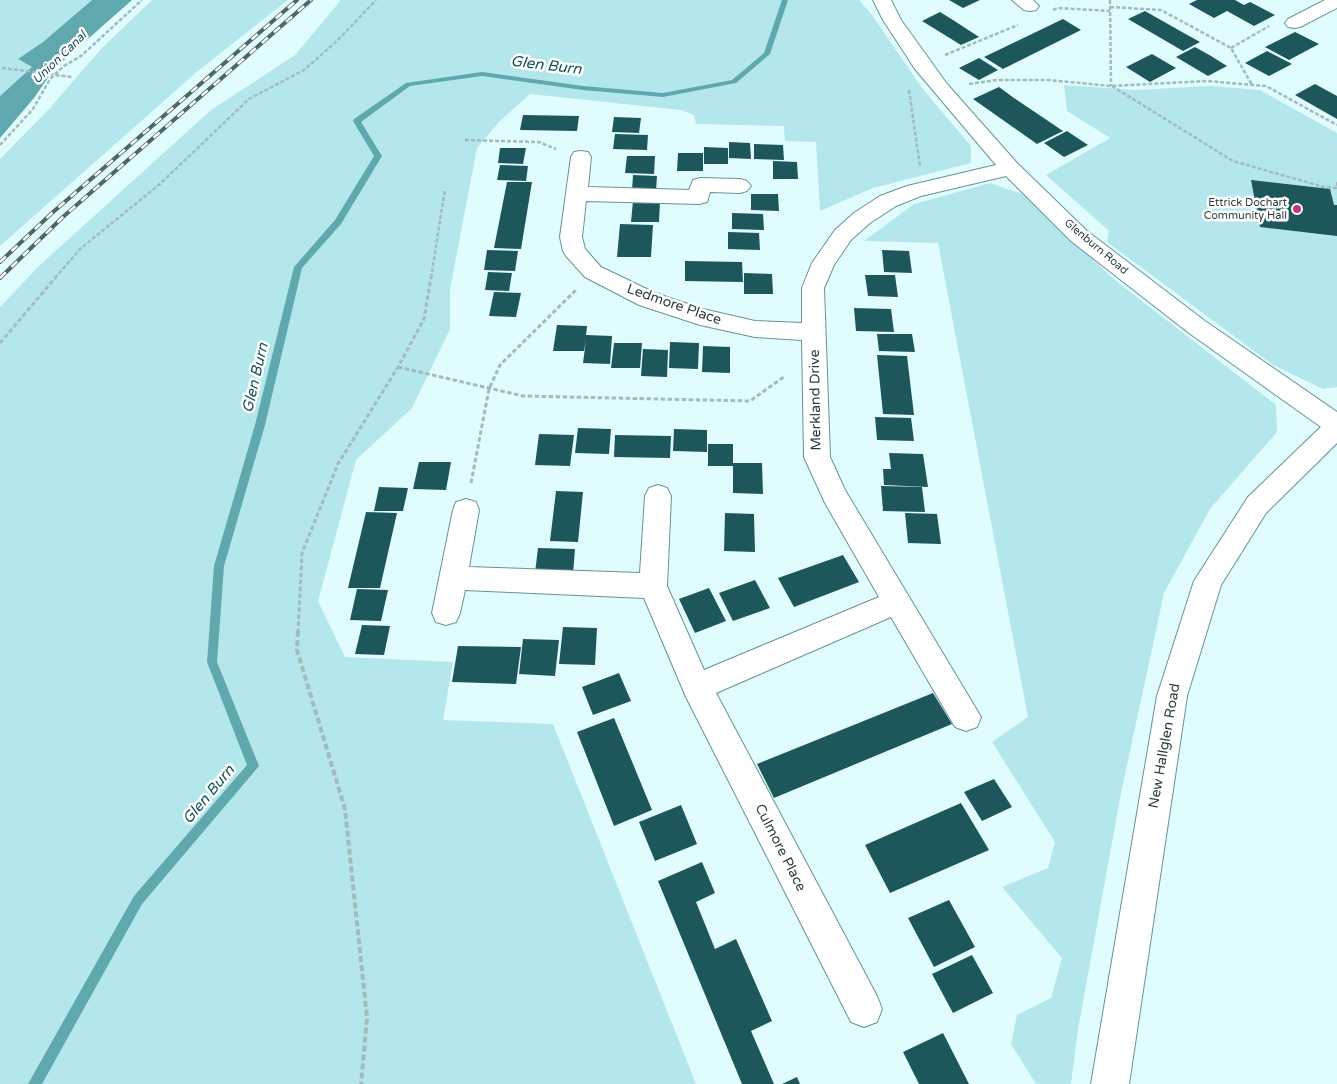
<!DOCTYPE html>
<style>
body{margin:0}
canvas{display:block;background:#e1fcfe}
</style>
<canvas width="1337" height="1084"></canvas>
<script>
const ctx = document.querySelector('canvas').getContext('2d');
ctx.lineJoin = 'round';
function fill(path, color) {
  ctx.fillStyle = color;
  ctx.fill(path, 'evenodd');
}
function shape(rows) {
  const path = new Path2D();
  for (const r of rows) {
    path.moveTo(r[0], r[1]);
    for (let i = 2; i < r.length; i += 2) path.lineTo(r[i], r[i + 1]);
  }
  return path;
}
function strokePath(path, color, width, dash) {
  ctx.strokeStyle = color;
  ctx.lineWidth = width;
  ctx.lineCap = dash ? 'butt' : 'round';
  ctx.setLineDash(dash || []);
  ctx.stroke(path);
}
function drawText(font, color, halo, rows, align = 'center') {
  ctx.font = font + ' "Varela Round",sans-serif';
  ctx.lineWidth = 5;
  ctx.setLineDash([]);
  ctx.textBaseline = 'middle';
  ctx.strokeStyle = halo;
  ctx.fillStyle = color;
  for (const [text, x, y, turn = 0] of rows) {
    ctx.save();
    ctx.translate(x, y);
    ctx.rotate((+turn || 0) * Math.PI / 180);
    ctx.textAlign = isNaN(turn) ? turn : align;
    if (halo) ctx.strokeText(text, 0, 0);
    ctx.fillText(text, 0, 0);
    ctx.restore();
  }
}
fill(shape([
 [0,0,92,0,43,42,18,59,32,67,0,96],
 [152,0,288,0,199,70,0,246,0,159,49,109,102,48],
 [341,0,859,0,872,15,922,88,971,146,971,163,873,188,820,211,816,142,785,141,784,126,696,124,694,115,681,110,530,94,500,121,477,148,450,289,450,329,412,408,356,460,318,601,345,657,453,662,443,720,553,724,696,1084,0,1084,0,307,40,265,211,110,295,55],
 [1064,85,1134,90,1211,86,1260,90,1337,133,1337,387,1323,389,1273,365,1107,242,1109,231,1046,175,1110,138,1067,111],
 [990,183,1022,194,1116,281,1276,405,1277,432,1210,509,1164,593,1121,793,1078,1029,1071,1084,1036,1084,1011,1044,1017,1015,1051,998,1062,958,1002,887,1048,868,1055,842,992,742,1028,717,938,243,864,241,914,204]
]), '#b4e7eb');
fill(shape([
 [92,0,132,0,54,69,34,98,0,138,0,96,32,67,18,59,43,42]
]), '#5fa8ae');
fill(shape([
 [782,0,788,0,770,54,736,83,663,97,583,90,482,76,410,86,361,122,382,156,341,224,302,268,265,425,224,566,217,662,259,766,142,904,42,1084,28,1084,134,896,247,765,207,662,214,566,255,425,294,267,335,220,374,156,353,121,354,119,406,83,482,72,583,86,663,93,732,80,764,53,782,0]
]), '#5fa8ae');
fill(shape([
 [949,0,980,0,963,8],
 [1197,0,1235,0,1244,5,1250,2,1275,15,1254,26,1227,11,1214,18,1189,4],
 [1145,11,1182,32,1200,42,1183,51,1128,19],
 [940,12,953,20,979,37,961,45,922,21],
 [1063,19,1081,30,1003,69,984,57],
 [1295,32,1319,44,1289,60,1265,47],
 [1195,47,1211,56,1227,66,1208,76,1176,57],
 [1267,51,1292,64,1269,76,1245,63],
 [1152,54,1176,68,1150,82,1126,67],
 [979,58,998,70,979,80,959,68],
 [1315,84,1337,96,1337,119,1295,95],
 [999,87,1014,98,1063,131,1037,144,973,99],
 [523,115,579,116,577,131,520,130],
 [614,117,641,118,639,133,612,132],
 [1067,131,1088,145,1064,157,1044,143],
 [615,134,648,135,647,150,613,149],
 [729,142,750,143,751,159,729,158],
 [754,144,783,145,784,160,754,159],
 [704,147,728,148,728,164,704,164],
 [500,148,526,148,523,164,498,163],
 [678,153,703,153,703,171,677,171],
 [627,156,655,156,654,174,625,173],
 [773,161,797,162,798,179,773,179],
 [500,165,528,166,526,181,497,180],
 [633,175,657,176,656,191,632,191],
 [1251,180,1330,189,1334,205,1337,205,1337,236,1260,227],
 [507,182,532,182,521,249,494,248],
 [751,194,778,194,779,211,751,210],
 [633,201,660,201,659,222,631,222],
 [732,213,763,214,764,230,732,229],
 [620,224,653,225,651,257,617,257],
 [728,232,759,233,760,250,728,249],
 [487,250,518,251,515,271,484,270],
 [882,250,909,251,912,273,884,272],
 [685,261,742,262,743,282,685,281],
 [488,272,512,273,509,291,485,290],
 [744,273,772,274,773,294,744,294],
 [865,275,895,275,898,297,868,296],
 [494,292,521,293,516,317,489,316],
 [854,308,891,309,894,332,856,331],
 [557,325,587,326,586,335,612,336,610,364,583,363,586,340,584,351,553,351],
 [877,334,912,334,915,352,879,351],
 [670,342,699,343,698,369,669,368],
 [614,343,642,343,640,368,611,368],
 [703,346,730,347,730,373,702,372],
 [643,349,668,350,667,377,641,376],
 [877,355,907,356,914,415,883,414],
 [875,417,911,418,914,441,877,440],
 [578,428,611,429,609,454,575,453],
 [674,429,707,430,707,452,673,451],
 [539,434,574,435,570,466,535,465],
 [615,435,671,436,670,458,614,457],
 [708,444,733,444,733,463,762,463,763,494,733,493,733,466,708,466],
 [889,453,923,454,928,487,884,485,883,469,891,469],
 [419,462,451,462,446,490,413,489],
 [881,486,922,487,925,512,883,511],
 [379,487,408,488,403,511,374,511],
 [556,491,583,492,578,542,550,541],
 [366,512,397,513,380,588,348,588],
 [725,513,754,514,755,552,724,551],
 [905,513,937,514,941,544,908,543],
 [538,548,575,549,573,574,535,573],
 [843,555,859,582,794,607,778,578],
 [755,580,770,608,733,621,719,593],
 [709,588,726,621,695,633,679,599],
 [357,589,388,590,381,621,350,620],
 [362,625,390,626,384,655,355,654],
 [563,627,597,628,595,665,559,664],
 [523,639,559,640,555,676,519,674],
 [458,646,521,647,516,684,452,682],
 [619,673,631,701,593,715,582,687],
 [933,693,952,724,774,798,757,764],
 [614,718,652,810,614,826,577,732],
 [994,779,1012,807,982,821,964,792],
 [961,803,989,850,890,893,865,845],
 [681,805,697,844,655,861,639,822],
 [702,862,715,893,696,902,715,949,736,939,772,1021,751,1031,774,1084,742,1084,658,881],
 [949,900,975,947,934,967,908,918],
 [972,955,993,993,953,1013,932,974],
 [943,1033,969,1084,919,1084,903,1052],
 [797,1077,800,1084,782,1084]
]), '#1d575b');
const minor = shape([
 [873,0,891,0,901,20,947,84,1017,163,1087,231,1205,321,1337,412,1337,435,1328,432,1189,333,1071,241,1006,176,921,196,896,206,870,223,851,240,834,265,824,288,830,457,845,490,981,717,977,727,966,731,955,727,891,617,716,693,877,996,882,1009,877,1022,864,1027,851,1022,686,697,644,598,465,590,460,613,456,622,446,625,436,622,432,613,453,510,456,502,466,499,476,502,479,510,469,567,640,573,645,496,649,488,658,485,667,488,671,496,667,586,704,670,879,597,825,503,804,457,802,340,755,337,700,325,639,305,585,277,566,256,563,251,560,237,571,157,574,152,581,151,588,152,591,157,588,187,689,190,693,180,700,178,740,179,747,181,751,186,747,191,740,193,710,192,707,202,699,204,586,201,582,237,585,249,601,267,655,293,703,309,755,321,802,323,802,288,812,263,835,230,854,213,880,196,907,186,996,165,915,69,883,20,873,0],
 [1012,0,1033,0,1039,6,1036,10,1030,11,1024,10,1012,0],
 [1325,0,1337,0,1337,8,1300,27,1294,28,1288,27,1285,23,1288,19,1325,0]
]);
const tertiary = shape([
 [1337,417,1337,443,1266,513,1221,585,1187,696,1129,1084,1091,1084,1157,696,1194,581,1248,497,1328,420,1337,417]
]);
strokePath(minor, '#679396', 2);
strokePath(tertiary, '#679396', 2);
strokePath(shape([
 [1110,0,1111,86],
 [1110,7,1161,10,1231,48,1252,85],
 [1053,10,1058,8,1110,11],
 [1231,48,1269,26],
 [945,55,1018,25],
 [969,84,997,80,1048,80,1111,86,1207,81,1266,86,1337,125],
 [1112,86,1233,161,1324,187,1337,188,1337,180],
 [909,90,920,166],
 [465,140,539,142,556,149],
 [0,145,33,109,50,79,64,66,81,56,142,0],
 [55,278,80,249,160,184,249,99,304,70,337,41,376,0],
 [431,278,445,189]
]), '#a3bbbd', 2.5, [4, 2]);
strokePath(shape([
 [0,343,56,277],
 [398,367,523,396,750,401,785,376],
 [471,483,489,389,500,365,576,290],
 [298,633,302,553,338,464,398,367,424,319,431,277]
]), '#a3bbbd', 3, [4.5, 2.5]);
strokePath(shape([
 [298,631,297,650,345,809,367,1018,361,1084]
]), '#a3bbbd', 4, [6, 3]);
fill(minor, '#fff');
fill(tertiary, '#fff');
const rail = shape([
 [0,262,52,213,297,0],
 [0,278,64,216,311,0]
]);
strokePath(rail, '#506566', 4);
strokePath(rail, '#fff', 2.5, [8]);
strokePath(shape([
 [2,68,72,77]
]), '#a3bbbd', 2.5, [4, 2]);
for (const [x, y, r, color] of [
 [1297,209,5,"#bd397e"]
]) {
  const dot = new Path2D();
  dot.arc(x, y, r, 0, 2 * Math.PI);
  ctx.fillStyle = color;
  ctx.fill(dot);
  strokePath(dot, '#fff', 2);
}
drawText('11px', '#2c3f40', '#fff', [
 ["Ettrick Dochart",1287,203],
 ["Community Hall",1287,216]
], 'right');
drawText('11px', '#2c3f40', '#fff', [
 ["Glenburn Road",1096,247,40]
]);
drawText('italic 12px', '#105156', '#fff', [
 ["Union Canal",60,58,-44]
]);
drawText('14px', '#2c3f40', '#fff', [
 ["Ledmore Place",674,305,19],
 ["Merkland Drive",816,400,-91],
 ["New Hallglen Road",1165,746,-80],
 ["Culmore Place",780,848,63]
]);
drawText('italic 15px', '#105156', '#fff', [
 ["Glen Burn",546,66,7],
 ["Glen Burn",256,378,-77],
 ["Glen Burn",209,795,-50]
]);
</script>
